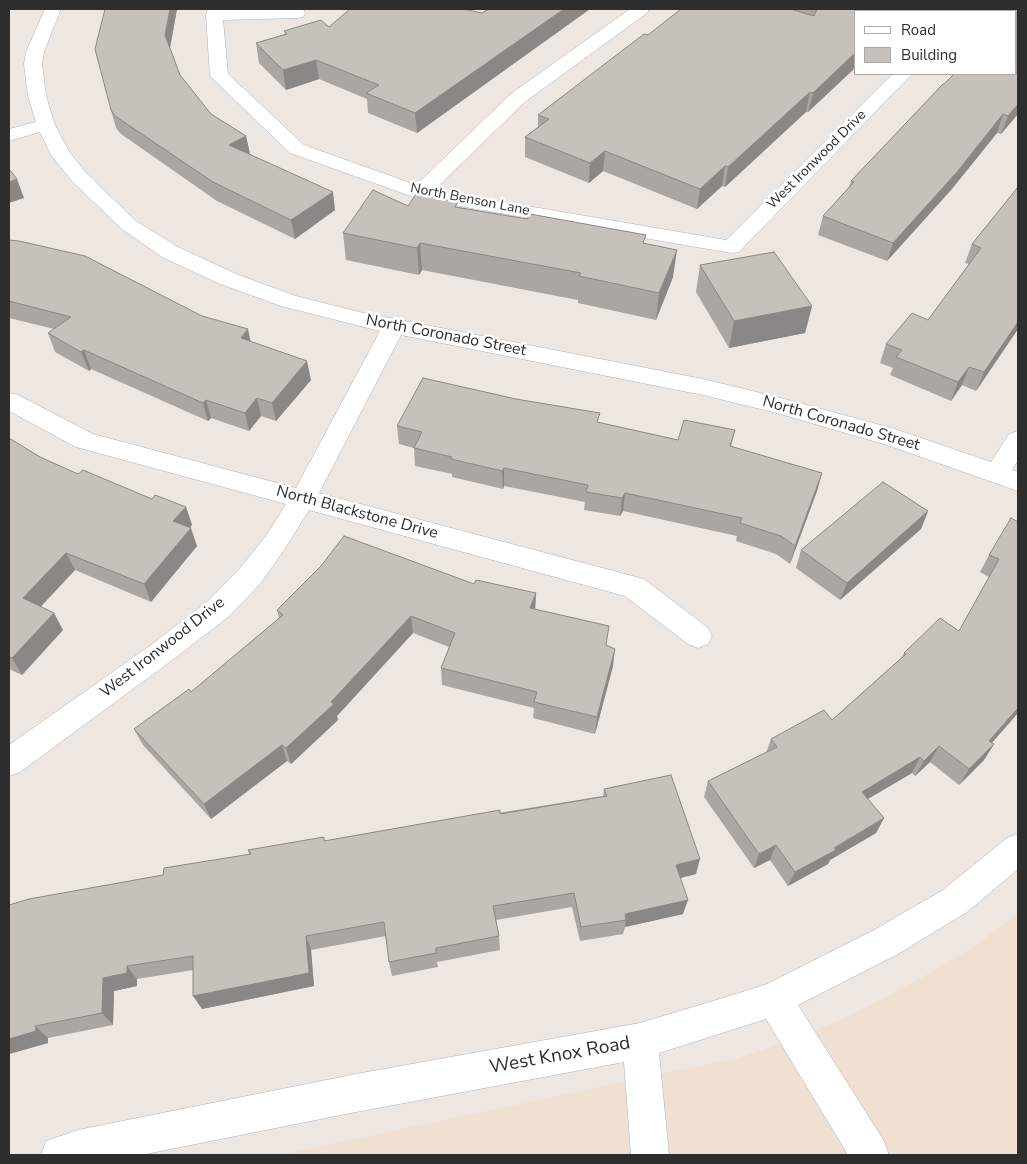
<!DOCTYPE html>
<style>
body{margin:0}
#map{position:relative;width:1027px;height:1164px;overflow:hidden;background:#eee6e1;font-family:"Nunito Sans",sans-serif}
canvas{display:block}
.frame{position:absolute;inset:0;border:10px solid #2e2e2e;pointer-events:none}
.legend{position:absolute;left:854px;top:10px;width:162px;height:65px;box-sizing:border-box;background:#fff;border:1px solid #ababab;margin:0;padding:6px 9px;list-style:none;font-size:15px;color:#2e2e2e}
.legend li{display:flex;align-items:center;gap:10px;height:25px}
.legend b{width:25px;border:1px solid #ababab}
</style>
<div id="map">
<canvas width="1027" height="1164"></canvas>
<div class="frame"></div>
<ul class="legend">
<li><b style="height:6px;background:#fff"></b>Road</li>
<li><b style="height:14px;background:#c7c1bc"></b>Building</li>
</ul>
</div>
<script>
const ctx = document.querySelector('canvas').getContext('2d');
ctx.lineJoin = 'round';
function fill(path, color) {
  ctx.fillStyle = color;
  ctx.fill(path, 'evenodd');
}
function shape(rows) {
  const path = new Path2D();
  for (const r of rows) {
    path.moveTo(r[0], r[1]);
    for (let i = 2; i < r.length; i += 2) path.lineTo(r[i], r[i + 1]);
  }
  return path;
}
function strokePath(path, color, width, dash) {
  ctx.strokeStyle = color;
  ctx.lineWidth = width;
  ctx.lineCap = dash ? 'butt' : 'round';
  ctx.setLineDash(dash || []);
  ctx.stroke(path);
}
function drawText(font, color, halo, rows, align = 'center') {
  ctx.font = font + ' "Nunito Sans",sans-serif';
  ctx.lineWidth = 5;
  ctx.setLineDash([]);
  ctx.textBaseline = 'middle';
  ctx.strokeStyle = halo;
  ctx.fillStyle = color;
  for (const [text, x, y, turn = 0] of rows) {
    ctx.save();
    ctx.translate(x, y);
    ctx.rotate((+turn || 0) * Math.PI / 180);
    ctx.textAlign = isNaN(turn) ? turn : align;
    if (halo) ctx.strokeText(text, 0, 0);
    ctx.fillText(text, 0, 0);
    ctx.restore();
  }
}
fill(shape([
 [1018,913,1018,1155,280,1155,738,1058,775,1046,843,1019,914,982,974,947]
]), '#efe0d2');
const minor = shape([
 [45,9,61,9,44,52,42,64,46,96,55,125,70,153,86,173,136,221,178,247,236,274,296,296,359,312,703,379,777,397,895,429,991,462,1009,434,1018,431,1018,460,1012,470,1018,472,1018,491,887,445,777,413,703,395,401,335,319,493,644,579,708,628,712,636,708,644,698,648,688,644,625,596,309,510,284,550,260,584,228,617,171,661,20,772,9,776,9,745,151,645,208,601,240,568,266,536,286,504,76,447,9,411,9,393,18,395,93,434,296,488,380,331,281,306,220,284,162,257,122,229,72,181,51,155,40,132,9,141,9,129,36,122,28,96,24,64,26,52,45,9],
 [208,9,303,9,305,13,303,17,297,18,223,20,228,74,304,145,416,185,512,93,630,9,649,9,647,13,526,101,434,190,726,240,893,74,912,74,739,252,731,253,419,199,290,153,210,76,206,15,208,9],
 [959,9,976,9,975,11,958,11,959,9],
 [1018,834,1018,869,967,912,898,954,798,1005,884,1141,889,1155,848,1155,766,1019,659,1053,669,1155,631,1155,624,1062,356,1112,141,1155,41,1155,46,1141,78,1130,356,1074,640,1023,736,994,767,984,874,930,943,890,1007,838,1018,834]
]);
strokePath(minor, '#aeb2b9', 1);
fill(minor, '#fff');
fill(shape([
 [177,9,170,48,180,75,211,114,246,136,250,154,335,210,295,239,217,201,121,134,116,128,111,110],
 [489,9,590,9,417,133,368,113,367,99,319,79,286,90,259,63,256,43,285,34,284,31,482,13],
 [794,9,915,9,912,11,856,11,856,67,808,112,806,112,725,187,722,186,697,209,603,171,589,183,525,157,525,137,538,127,538,115,648,35,798,11],
 [943,84,1018,114,1001,134,997,133,951,190,887,261,818,235,823,216,849,187,851,181],
 [1018,187,1018,329,976,391,962,385,951,401,890,375,893,368,880,363,886,344,928,320,969,264,965,263,972,244],
 [408,206,458,207,645,243,673,277,656,320,578,303,578,300,422,270,419,275,346,260,343,233],
 [9,240,251,342,311,380,276,421,261,416,249,431,211,418,208,421,91,369,89,371,55,352,48,333,54,329,9,318],
 [700,265,812,306,805,333,729,348,696,292],
 [516,399,599,423,678,440,735,430,731,447,822,473,817,491,790,564,776,554,736,541,737,536,623,511,620,516,584,510,585,502,504,486,503,489,452,477,452,474,415,466,414,448,399,444,397,426],
 [9,438,40,457,78,474,152,499,186,507,192,525,189,528,197,546,151,602,75,570,41,606,63,630,22,675,9,669],
 [928,511,921,529,840,600,796,568,801,550],
 [1018,522,1018,713,992,743,994,744,984,760,959,785,930,762,915,776,912,773,868,799,884,818,876,833,830,860,828,864,788,886,770,860,754,868,704,797,708,781,766,753,771,739,832,720,902,657,904,653,959,631,989,577,980,572,989,555],
 [474,584,536,593,535,609,607,646,613,666,595,734,533,718,534,708,442,685,441,668,449,647,413,633,337,716,338,720,291,764,287,761,211,819,143,745,134,729,191,692,279,618,277,610],
 [604,789,696,874,680,878,683,914,625,927,623,934,580,941,572,907,496,920,499,936,500,950,437,962,438,967,392,976,389,962,386,936,311,950,314,986,202,1009,193,970,137,979,137,986,114,991,113,1025,48,1038,48,1043,9,1054,163,875,249,854,248,850,325,841,603,796]
]), '#aba6a2');
fill(shape([
 [170,9,177,9,169,53,165,35],
 [564,9,590,9,417,133,415,113],
 [902,9,915,9,912,11,899,11],
 [856,52,856,67,808,112,813,93],
 [316,60,319,79,286,90,283,70],
 [810,92,806,112,725,187,728,167],
 [1018,104,1018,114,1001,134,1008,116],
 [1003,114,997,133,951,190,887,261,893,243],
 [246,136,250,155,229,145],
 [605,151,603,171,589,183,590,163],
 [725,166,722,186,697,209,700,189],
 [17,179,24,198,9,203,9,182],
 [333,192,335,210,295,239,291,220],
 [420,243,422,270,419,275,417,248],
 [677,250,673,277,656,320,659,293],
 [812,306,805,333,729,348,734,321],
 [1018,322,1018,329,976,391,984,372],
 [248,329,252,348,241,338],
 [84,350,91,369,89,371,81,352],
 [307,361,311,380,276,421,272,403],
 [969,367,962,385,951,401,958,382],
 [257,398,261,416,249,431,245,413],
 [206,400,211,418,208,421,203,403],
 [504,468,504,486,503,489,502,471],
 [822,473,817,491,790,564,795,546],
 [625,493,623,511,620,516,622,498],
 [186,507,192,525,180,539,173,521],
 [928,511,921,529,840,600,847,583],
 [191,528,197,546,151,602,144,584],
 [66,553,75,570,33,615,23,598],
 [536,593,535,611,530,608],
 [54,613,63,630,22,675,12,658],
 [411,616,413,633,337,716,338,720,291,764,286,748,331,702],
 [615,649,613,666,595,734,597,717],
 [1018,708,1018,713,979,757,989,741],
 [994,744,984,760,959,785,969,769],
 [282,745,287,761,211,819,204,804],
 [939,746,930,762,915,776,924,761],
 [920,757,912,773,854,807,862,792],
 [884,818,876,833,830,860,828,864,788,886,795,872],
 [776,845,770,860,754,868,759,854],
 [700,859,696,874,672,880,676,865],
 [688,900,683,914,625,927,626,920,625,914],
 [306,936,311,950,314,986,202,1009,193,996],
 [127,966,137,979,137,986,114,991,113,1025,102,1013,103,978],
 [35,1026,48,1038,48,1043,9,1054,9,1039]
]), '#8b8784');
const building = shape([
 [105,9,170,9,165,35,180,75,211,114,246,136,229,145,333,192,291,220,213,182,115,116,111,110,95,49,105,9],
 [350,9,463,9,482,13,489,9,564,9,415,113,366,93,379,85,316,60,283,70,256,43,287,34,284,31,321,20,329,27,350,9],
 [681,9,790,9,814,16,817,9,902,9,899,11,856,11,856,52,813,93,810,92,728,167,725,166,700,189,605,151,590,163,525,137,549,119,538,115,644,34,648,35,681,9],
 [1014,9,1018,9,1018,104,1008,116,1003,114,957,172,893,243,823,216,854,182,851,181,943,84,944,84,954,74,1016,74,1016,11,1011,11,1014,9],
 [9,169,17,179,9,182,9,169],
 [1018,187,1018,322,984,372,969,367,958,382,896,357,902,350,886,344,912,313,928,320,981,248,972,244,1018,187],
 [373,190,408,206,416,194,458,202,455,207,527,219,530,214,646,235,643,243,677,250,659,293,579,276,581,273,420,243,417,248,343,233,373,190],
 [9,240,19,241,85,256,202,316,248,329,241,338,307,361,272,403,257,398,245,413,206,400,203,403,84,350,81,352,48,333,71,317,9,301,9,240],
 [774,252,812,306,734,321,700,265,774,252],
 [423,378,516,399,600,413,597,422,678,440,684,420,735,430,730,446,822,473,795,546,781,536,740,523,742,518,625,493,622,498,586,492,588,485,504,468,502,471,451,459,452,457,414,448,422,432,397,426,423,378],
 [9,438,40,457,78,474,83,470,152,499,155,495,186,507,173,521,191,528,144,584,66,553,23,598,54,613,12,658,9,657,9,438],
 [883,482,928,511,847,583,801,550,883,482],
 [1011,518,1018,522,1018,708,989,741,994,744,969,769,939,746,924,761,920,757,862,792,884,818,834,848,836,850,795,872,776,845,759,854,708,781,777,747,771,739,824,710,832,720,906,654,904,653,940,618,959,631,999,559,989,555,1011,518],
 [344,536,474,584,476,580,536,593,530,608,609,626,606,645,615,649,597,717,534,702,537,692,441,668,455,633,411,616,331,702,334,704,286,748,282,745,204,804,134,729,189,689,191,692,283,615,277,610,321,566,344,536],
 [671,775,700,859,676,865,688,900,625,914,626,920,581,927,574,893,493,906,499,936,436,948,436,953,389,962,384,922,306,936,309,973,193,996,193,956,127,966,127,973,103,978,102,1013,35,1026,36,1031,9,1039,9,905,29,899,163,875,164,868,251,854,248,850,324,837,324,841,500,810,500,814,607,796,604,789,671,775]
]);
fill(building, '#c7c1bc');
strokePath(building, '#8b8784', 1);
drawText('14px', '#2e2e2e', '#fff', [
 ["West Ironwood Drive",817,160,-45],
 ["North Benson Lane",470,200,11]
]);
drawText('16px', '#2e2e2e', '#fff', [
 ["North Coronado Street",446,336,11],
 ["North Coronado Street",841,424,16],
 ["North Blackstone Drive",357,513,15],
 ["West Ironwood Drive",163,648,-38]
]);
drawText('19px', '#2e2e2e', '#fff', [
 ["West Knox Road",560,1056,-10]
]);
</script>
